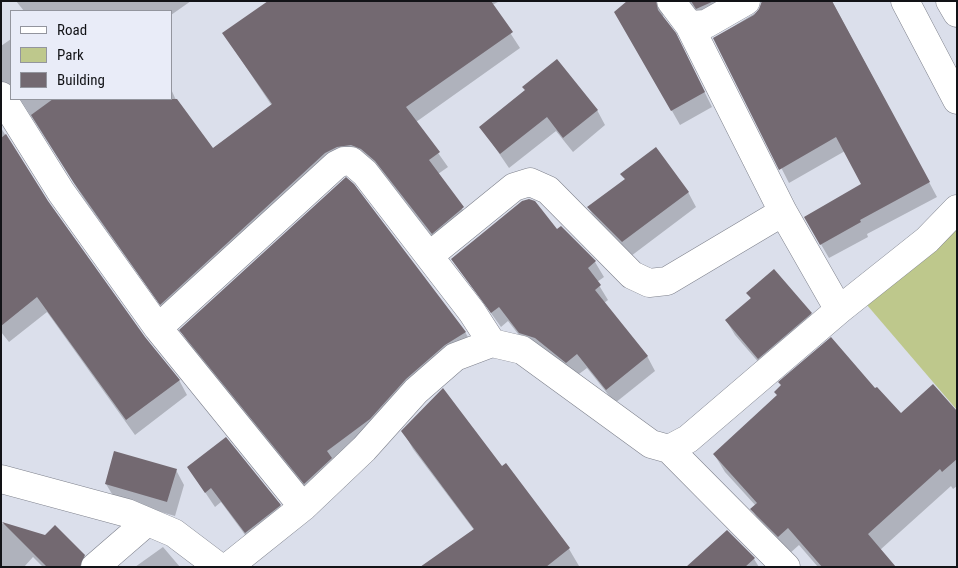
<!DOCTYPE html>
<style>
body{margin:0}
#map{position:relative;width:958px;height:568px;overflow:hidden;background:#dbdfeb;font-family:"Roboto Condensed",sans-serif}
canvas{display:block}
.frame{position:absolute;inset:0;border:2px solid #121317;pointer-events:none}
.legend{position:absolute;left:10px;top:10px;width:162px;height:90px;box-sizing:border-box;background:#e9ecf8;border:1px solid #93959e;margin:0;padding:6px 9px;list-style:none;font-size:15px;color:#121317}
.legend li{display:flex;align-items:center;gap:10px;height:25px}
.legend b{width:25px;border:1px solid #93959e}
</style>
<div id="map">
<canvas width="958" height="568"></canvas>
<div class="frame"></div>
<ul class="legend">
<li><b style="height:6px;background:#fff"></b>Road</li>
<li><b style="height:14px;background:#bec88c"></b>Park</li>
<li><b style="height:14px;background:#736971"></b>Building</li>
</ul>
</div>
<script>
const ctx = document.querySelector('canvas').getContext('2d');
ctx.lineJoin = 'round';
function fill(path, color) {
  ctx.fillStyle = color;
  ctx.fill(path, 'evenodd');
}
function shape(rows) {
  const path = new Path2D();
  for (const r of rows) {
    path.moveTo(r[0], r[1]);
    for (let i = 2; i < r.length; i += 2) path.lineTo(r[i], r[i + 1]);
  }
  return path;
}
function strokePath(path, color, width, dash) {
  ctx.strokeStyle = color;
  ctx.lineWidth = width;
  ctx.lineCap = dash ? 'butt' : 'round';
  ctx.setLineDash(dash || []);
  ctx.stroke(path);
}
fill(shape([
 [957,225,957,410,867,305]
]), '#bec88c');
fill(shape([
 [16,1,191,1,171,15,171,11,24,11],
 [438,1,500,1,492,5,520,48,416,122,448,167,438,174,472,223,441,248,386,177,371,164,361,160,170,319,84,199,20,99,171,99,171,89,175,98,212,149,272,106,224,34],
 [629,1,673,1,664,9,663,18,683,49,712,107,680,125,616,12],
 [687,1,748,1,706,23],
 [762,1,832,1,937,197,867,234,868,237,829,258,805,217,863,185,845,151,789,183,715,38,760,10],
 [11,39,11,96,1,98,1,46],
 [526,91,597,110,605,125,573,152,556,131,509,168,481,127],
 [1,128,47,201,144,338,179,380,187,395,135,435,47,312,9,342,1,332],
 [622,174,688,192,696,207,631,256,597,222,588,207,626,180],
 [561,227,595,262,604,277,597,282,608,300,604,303,647,356,655,371,615,403,587,368,575,377,529,348,508,321,501,327,452,259,556,231],
 [748,293,811,314,819,328,767,372,735,335,726,320,751,299],
 [181,330,465,332,474,347,314,498,189,345],
 [875,389,901,414,957,413,957,486,953,489,951,486,880,550,894,567,818,567,799,545,789,554,762,527,752,509,756,506,725,472,714,454],
 [403,431,501,468,506,464,569,549,579,566,426,567,474,530,413,449],
 [188,467,280,505,288,520,254,547,221,502,215,507],
 [176,470,184,485,175,516,115,499,106,484],
 [1,523,46,536,84,556,90,567,43,567,33,557,24,567,1,567],
 [163,547,180,567,135,567],
 [754,559,759,567,687,567]
]), '#0003');
fill(shape([
 [268,1,491,1,513,32,406,107,440,152,429,160,464,207,432,234,375,161,361,149,351,145,337,147,325,153,160,305,74,183,31,115,53,99,177,99,213,148,272,104,222,33],
 [627,1,656,1,658,10,676,33,705,92,671,111,614,12],
 [691,1,714,1,696,9],
 [762,1,832,1,930,182,860,220,861,222,820,245,804,217,861,184,836,137,779,170,713,38,754,15,759,9],
 [557,59,598,110,563,138,547,117,500,154,479,127,525,90,522,87],
 [6,134,48,201,145,337,180,380,126,420,37,297,1,326,1,138],
 [656,147,689,192,622,242,587,207,625,179,620,174],
 [346,177,354,184,466,332,445,345,406,379,370,419,327,451,332,458,304,484,179,330],
 [529,199,535,201,557,229,561,226,596,261,588,268,601,285,595,290,648,356,606,390,577,354,566,363,535,338,519,333,499,307,491,313,451,259,522,201],
 [774,269,812,313,758,359,725,320,751,298,746,293],
 [831,337,875,388,877,387,901,413,933,384,957,411,957,459,942,472,940,469,868,534,896,567,822,567,788,528,778,537,750,509,757,503,713,454,777,395,774,392,781,385,778,382],
 [443,388,502,466,506,463,570,548,546,567,420,567,474,529,401,431],
 [226,437,281,505,245,533,211,488,205,493,187,467],
 [114,451,177,469,167,502,105,484],
 [2,522,45,535,55,525,85,555,80,567,47,567],
 [727,530,755,558,745,567,686,567]
]), '#736971');
const minor = shape([
 [671,1,689,25,706,24,746,1],
 [689,25,783,212,839,310],
 [1,96,61,192,158,328,303,507],
 [429,256,514,187,530,182,548,190,632,275,649,283,667,281,783,212],
 [158,328,336,165,344,161,351,161,365,173,472,312,492,343],
 [669,449,786,567],
 [1,479,127,513,174,533,219,567],
 [95,567,147,522],
 [228,567,303,507,364,449,416,391,455,357,492,343,522,350,651,444,669,449,688,439,839,310,927,240,957,209]
]);
const secondary = shape([
 [905,1,957,100],
 [950,1,957,13]
]);
strokePath(minor, '#7e818c', 29);
strokePath(secondary, '#7e818c', 29);
strokePath(minor, '#fff', 28);
strokePath(secondary, '#fff', 28);
</script>
